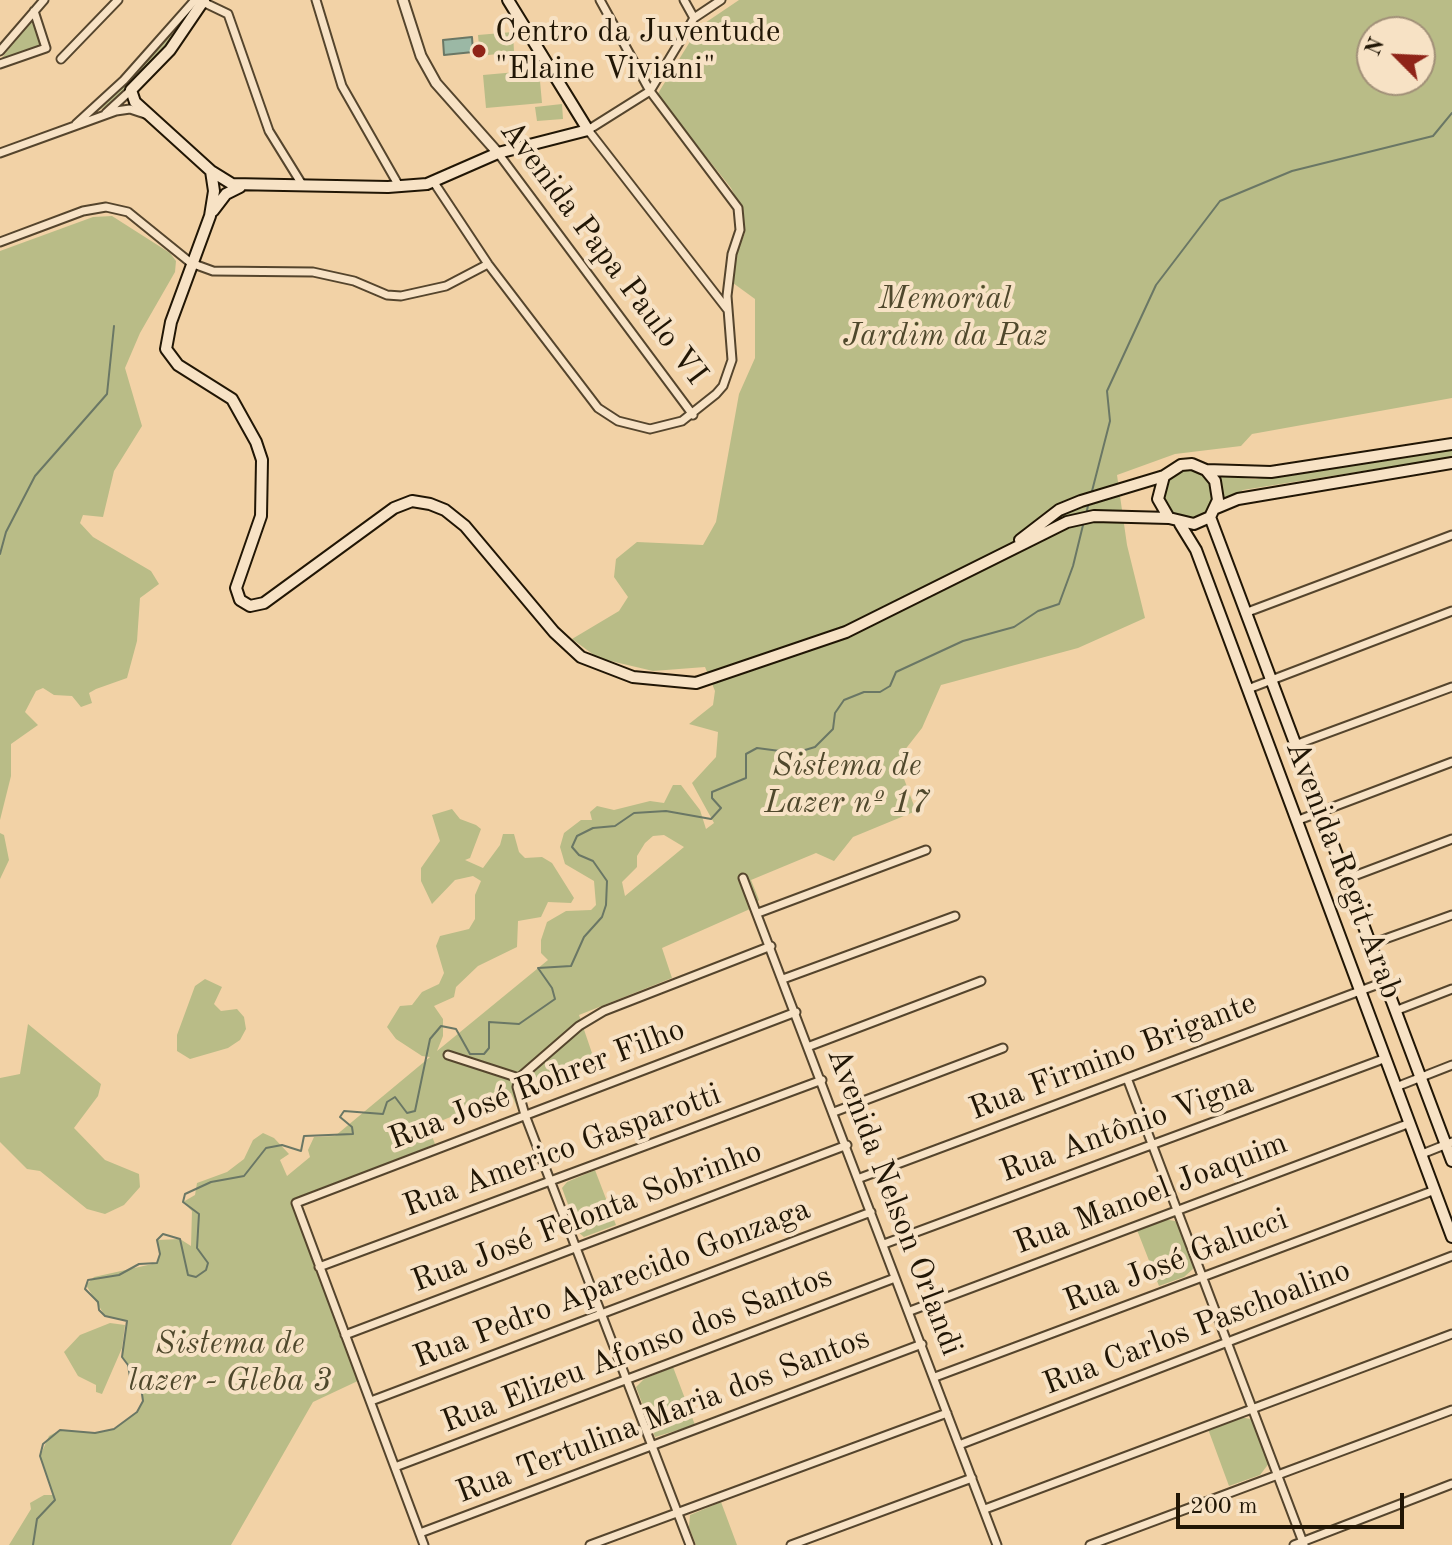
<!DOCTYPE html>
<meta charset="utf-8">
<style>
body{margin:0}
#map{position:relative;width:1452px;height:1545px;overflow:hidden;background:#f2d2a6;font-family:"Old Standard TT",serif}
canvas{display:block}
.north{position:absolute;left:1356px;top:16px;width:80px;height:80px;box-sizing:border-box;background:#f7e2c5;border:2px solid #a19078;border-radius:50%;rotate:294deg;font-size:22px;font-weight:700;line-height:32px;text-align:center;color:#211605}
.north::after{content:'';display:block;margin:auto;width:28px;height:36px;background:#8f2418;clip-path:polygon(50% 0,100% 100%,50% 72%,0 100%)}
.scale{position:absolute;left:1176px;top:1493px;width:228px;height:36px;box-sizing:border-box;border:4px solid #211605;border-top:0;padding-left:10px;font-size:24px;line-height:28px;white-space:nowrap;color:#211605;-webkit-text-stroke:6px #f7e2c5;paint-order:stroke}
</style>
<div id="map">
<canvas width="1452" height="1545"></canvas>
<div class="north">N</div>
<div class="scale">200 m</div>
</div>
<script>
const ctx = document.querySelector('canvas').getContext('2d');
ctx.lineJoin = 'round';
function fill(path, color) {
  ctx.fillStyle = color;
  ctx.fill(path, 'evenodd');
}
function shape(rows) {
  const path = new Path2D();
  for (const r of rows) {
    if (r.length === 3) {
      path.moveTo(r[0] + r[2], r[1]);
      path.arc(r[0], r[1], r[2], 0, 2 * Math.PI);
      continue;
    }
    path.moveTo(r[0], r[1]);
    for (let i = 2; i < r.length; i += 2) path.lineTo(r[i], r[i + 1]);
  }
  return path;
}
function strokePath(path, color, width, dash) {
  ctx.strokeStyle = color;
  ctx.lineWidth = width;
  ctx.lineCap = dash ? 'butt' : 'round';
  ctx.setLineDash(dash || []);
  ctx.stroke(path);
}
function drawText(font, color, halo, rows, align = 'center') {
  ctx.font = font + ' "Old Standard TT",serif';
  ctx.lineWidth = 8;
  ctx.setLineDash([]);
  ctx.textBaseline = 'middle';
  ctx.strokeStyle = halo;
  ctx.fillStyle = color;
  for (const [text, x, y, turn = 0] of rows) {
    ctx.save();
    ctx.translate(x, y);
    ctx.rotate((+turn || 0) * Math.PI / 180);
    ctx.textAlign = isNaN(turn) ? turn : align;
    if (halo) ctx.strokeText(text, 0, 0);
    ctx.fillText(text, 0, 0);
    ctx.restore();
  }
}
fill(shape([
 [739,0,1452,0,1452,398,1252,434,1241,446,1175,454,1117,475,1127,545,1145,618,1078,648,941,685,922,728,897,760,916,811,853,837,834,861,816,853,751,880,759,900,750,909,662,948,672,978,579,1015,593,1056,521,1085,528,1110,519,1112,511,1093,428,1126,435,1144,296,1203,362,1379,313,1402,231,1545,9,1545,31,1509,30,1503,44,1495,53,1495,40,1456,49,1436,60,1430,95,1433,114,1429,137,1412,143,1401,141,1387,131,1383,128,1365,122,1357,127,1321,105,1316,86,1285,94,1277,157,1263,160,1254,157,1240,180,1239,191,1246,192,1211,183,1202,195,1195,197,1183,227,1172,244,1159,253,1140,263,1133,274,1138,289,1154,280,1160,287,1176,310,1157,308,1150,314,1137,335,1136,430,1057,422,1056,396,1039,387,1027,400,1006,412,1005,422,992,439,984,444,973,436,946,440,936,469,929,475,919,475,895,481,881,473,876,455,880,432,904,421,881,421,868,440,841,432,815,452,809,460,819,476,825,481,829,470,858,465,860,483,868,500,845,503,834,514,834,519,852,525,858,542,857,552,863,574,898,571,903,548,902,541,917,518,921,517,947,478,966,456,987,454,997,434,1006,443,1019,443,1036,437,1051,548,960,541,953,541,940,547,922,566,911,591,910,596,905,594,881,565,864,560,847,564,833,581,820,592,820,590,812,597,806,614,810,650,801,664,803,673,785,681,785,690,797,700,810,706,829,714,823,692,783,716,757,718,732,689,724,713,705,715,691,705,667,653,671,598,658,572,639,619,611,628,597,614,577,616,559,637,542,703,545,716,522,739,394,755,358,755,299,733,283,736,254,745,233,743,212,731,188,657,95,699,27],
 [1372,32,1420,32,1420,80,1372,80],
 [664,835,684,847,625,896,622,882,637,867,637,856,645,843,653,836],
 [33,19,41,48,0,60],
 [513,32,514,52,480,56,478,35],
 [171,33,175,37,171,44,123,95,95,113],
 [539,70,542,103,486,108,483,75],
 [562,104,563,119,537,121,535,107],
 [112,216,170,253,176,261,175,272,140,333,125,368,142,426,114,471,103,517,83,515,80,523,93,537,151,571,159,584,140,598,137,641,127,678,96,689,89,693,92,703,81,707,72,696,54,695,43,688,36,691,25,712,38,725,11,744,11,776,0,820,0,251,93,217],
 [1452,449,1452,457,1243,490,1222,503,1217,476,1256,479],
 [1188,494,25],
 [0,833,4,835,9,860,0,879],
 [205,979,222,987,214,1004,221,1011,237,1009,244,1017,246,1029,240,1040,228,1048,190,1059,177,1051,177,1035,195,986],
 [28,1024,101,1084,98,1096,74,1128,105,1160,139,1174,140,1187,124,1205,105,1214,87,1209,40,1171,27,1169,0,1142,0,1078,20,1074],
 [595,1170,616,1225,584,1237,578,1232,562,1188,567,1182],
 [1163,1219,1175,1221,1179,1226,1194,1264,1193,1269,1184,1277,1159,1286,1137,1230],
 [110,1323,125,1325,122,1348,102,1394,96,1392,96,1385,78,1376,64,1352,80,1335],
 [673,1367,695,1425,655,1437,636,1387,644,1379],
 [1239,1417,1251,1419,1255,1424,1270,1462,1260,1475,1229,1486,1208,1429],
 [721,1502,737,1545,696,1545,689,1527,690,1515]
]), '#b9bc87');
const water = shape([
 [472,37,473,52,444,55,443,40,472,37]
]);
fill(water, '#9bb8a5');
strokePath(water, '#6a7765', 2);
strokePath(shape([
 [1091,495,1110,421,1107,391,1156,285,1220,201,1292,171,1433,136,1452,113],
 [1086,515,1089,501],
 [0,554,6,532,35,476,107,394,114,326],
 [33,1545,37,1519,55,1500,40,1456,43,1444,60,1430,95,1433,114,1429,137,1412,143,1401,141,1387,131,1383,128,1365,122,1357,127,1321,105,1316,99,1310,98,1302,85,1289,88,1280,119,1275,139,1264,157,1263,160,1254,157,1240,163,1234,180,1239,188,1275,196,1277,206,1270,208,1263,197,1248,199,1214,183,1202,185,1194,211,1182,244,1176,266,1148,282,1145,301,1151,304,1136,353,1134,352,1127,340,1117,344,1111,383,1114,387,1102,395,1097,407,1113,415,1111,430,1039,441,1026,456,1029,470,1054,484,1054,489,1048,489,1022,519,1024,555,999,552,988,538,968,571,966,584,937,602,917,606,905,607,881,593,861,579,855,572,847,577,836,593,828,615,826,634,813,666,811,711,819,721,808,712,798,712,792,746,778,746,754,757,748,795,753,815,747,833,729,835,713,844,700,864,692,880,692,890,686,896,672,963,641,1014,627,1038,611,1059,604,1073,566,1084,521]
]), '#6a7765', 2);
const minor = shape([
 [316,0,342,86,399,186],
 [684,0,694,18],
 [721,0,694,18,650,91,588,130,727,309],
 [203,2,228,14,269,131,303,186],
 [0,51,44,0],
 [61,59,118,0],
 [0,64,46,48,34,11],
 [106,113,131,90],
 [76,124,124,80,195,0],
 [0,153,116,111,130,109,145,114],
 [498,153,693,415],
 [433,181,488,264,598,408,618,421,650,429,682,421,716,394,723,386,732,360,727,296,732,254,740,230,738,208,650,91,600,0],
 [0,242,83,211,106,207,128,212,191,263,213,271,313,272,354,281,387,295,401,296,446,286,488,264],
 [1245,613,1452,535],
 [1248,689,1452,611],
 [1295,745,1452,687],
 [1296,821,1452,762],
 [743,878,997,1545],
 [1346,879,1452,839],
 [758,913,926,850],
 [1371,944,1452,915],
 [783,979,955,916],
 [1395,1011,1452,989],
 [810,1046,981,981],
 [448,1055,519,1078],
 [519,1078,517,1087,525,1115,690,1545],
 [519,1078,579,1026,604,1011,771,946],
 [1127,1078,1304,1545],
 [1396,1087,1452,1065],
 [834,1112,1003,1048],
 [1422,1154,1452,1142],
 [860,1178,1384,982],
 [884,1244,1386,1058],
 [319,1267,822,1080],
 [910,1311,1410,1123],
 [345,1335,847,1145],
 [935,1377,1435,1190],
 [371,1401,871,1212],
 [959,1445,1452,1256],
 [395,1467,895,1278],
 [985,1509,1452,1334],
 [420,1533,922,1344],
 [424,1545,296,1203,796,1012],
 [590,1545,947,1413],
 [791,1545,972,1478],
 [1090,1545,1452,1410],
 [1294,1545,1452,1484]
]);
const tertiary = shape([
 [403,0,421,56,436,83,498,153]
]);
const secondary = shape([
 [204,0,170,50,131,90,135,102,211,171,232,184,388,187,427,184,498,153,588,130,508,0],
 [211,171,214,191,210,216,171,322,166,349,178,365,232,399,256,442,262,460,261,516,236,588,240,600,250,606,264,603,394,508,412,501,430,504,445,510,465,526,554,632,581,657,633,677,696,683,846,632,1067,522,1094,516,1169,518,1194,524,1210,517,1218,500,1215,481,1206,470,1192,464,1181,465,1164,476,1158,499,1169,518],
 [213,211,226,194,240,187],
 [1206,470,1271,472,1452,444],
 [1214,509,1238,499,1452,463],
 [1210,517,1452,1161],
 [1180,524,1196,550,1452,1237],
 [1020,540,1059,510,1081,501,1164,476]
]);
strokePath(minor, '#55452d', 11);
strokePath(tertiary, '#55452d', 13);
strokePath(secondary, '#211605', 14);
strokePath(minor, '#f7e2c5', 7);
strokePath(tertiary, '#f7e2c5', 9);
strokePath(secondary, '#f7e2c5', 10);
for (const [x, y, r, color] of [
 [479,51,8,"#8f2418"]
]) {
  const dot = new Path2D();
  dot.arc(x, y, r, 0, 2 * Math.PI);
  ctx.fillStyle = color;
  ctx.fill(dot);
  strokePath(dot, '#f7e2c5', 3);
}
drawText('32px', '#211605', '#f7e2c5', [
 ["Centro da Juventude",495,33],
 ["\"Elaine Viviani\"",495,70]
], 'left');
drawText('32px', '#211605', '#f7e2c5', [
 ["Avenida Papa Paulo VI",603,253,53],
 ["Avenida Regit Arab",1343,870,69],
 ["Rua Firmino Brigante",1113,1057,-21],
 ["Rua José Rohrer Filho",537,1085,-21],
 ["Rua Antônio Vigna",1127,1128,-20],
 ["Rua Americo Gasparotti",562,1151,-20],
 ["Rua Manoel Joaquim",1151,1194,-21],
 ["Avenida Nelson Orlandi",894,1202,69],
 ["Rua José Felonta Sobrinho",587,1217,-21],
 ["Rua José Galucci",1176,1261,-21],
 ["Rua Pedro Aparecido Gonzaga",612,1284,-21],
 ["Rua Carlos Paschoalino",1197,1328,-21],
 ["Rua Elizeu Afonso dos Santos",637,1350,-21],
 ["Rua Tertulina Maria dos Santos",663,1416,-21]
]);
drawText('italic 32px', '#4f482c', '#f7e2c5', [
 ["Memorial",945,300],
 ["Jardim da Paz",945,337],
 ["Sistema de",847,767],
 ["Lazer nº 17",847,804],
 ["Sistema de",230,1345],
 ["lazer - Gleba 3",230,1382]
]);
</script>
